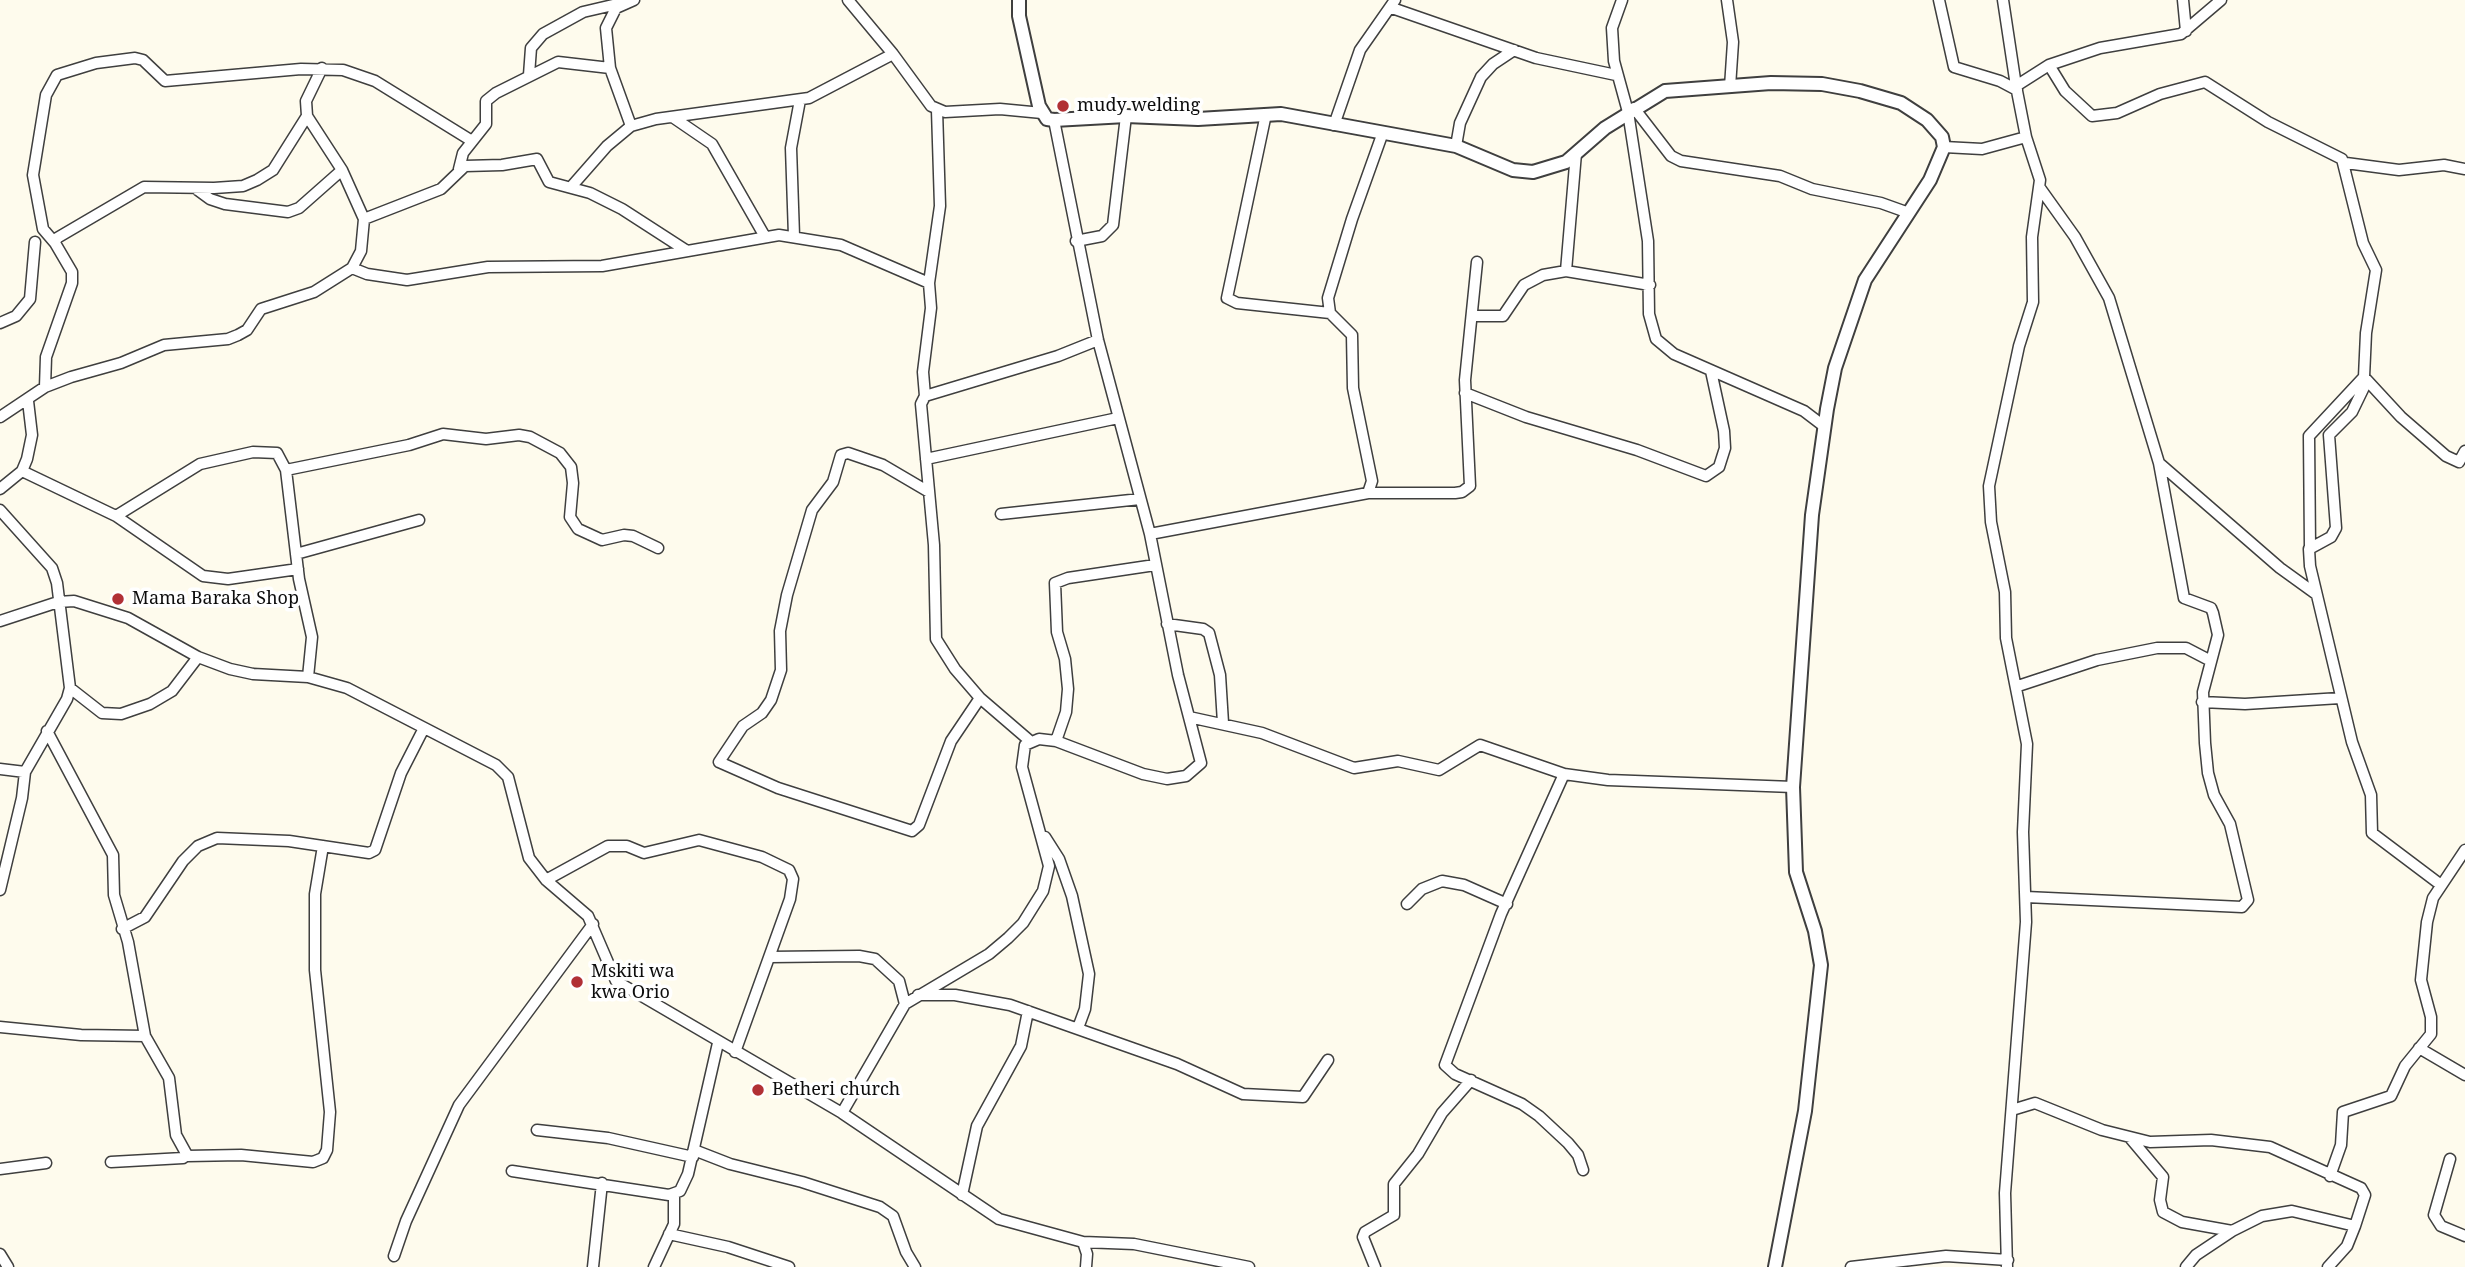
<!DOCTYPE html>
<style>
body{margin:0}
canvas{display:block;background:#fefbed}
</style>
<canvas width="2465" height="1267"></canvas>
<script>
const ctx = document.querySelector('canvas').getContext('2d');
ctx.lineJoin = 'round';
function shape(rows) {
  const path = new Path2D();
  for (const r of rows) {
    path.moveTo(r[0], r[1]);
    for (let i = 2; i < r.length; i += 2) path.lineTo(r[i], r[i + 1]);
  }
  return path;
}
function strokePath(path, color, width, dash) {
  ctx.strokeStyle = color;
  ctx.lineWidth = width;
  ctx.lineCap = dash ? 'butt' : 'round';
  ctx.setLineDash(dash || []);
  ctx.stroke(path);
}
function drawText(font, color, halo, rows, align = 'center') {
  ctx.font = font + ' "Noto Serif",serif';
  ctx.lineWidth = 7;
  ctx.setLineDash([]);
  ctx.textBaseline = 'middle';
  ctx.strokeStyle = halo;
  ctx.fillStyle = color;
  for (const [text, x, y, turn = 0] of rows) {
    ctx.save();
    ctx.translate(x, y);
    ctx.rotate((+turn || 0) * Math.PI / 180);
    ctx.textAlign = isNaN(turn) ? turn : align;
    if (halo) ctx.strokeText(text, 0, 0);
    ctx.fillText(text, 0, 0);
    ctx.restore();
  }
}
const minor = shape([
 [848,0,893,54,931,106,945,112,1000,109,1042,113],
 [1622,0,1612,28,1614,61,1628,112,1648,241,1649,314,1656,339,1674,354,1804,411,1825,427],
 [1727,0,1733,42,1730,87],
 [1939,0,1954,67,2000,81,2017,90],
 [2003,0,2016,86,2026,137,2040,180,2032,237,2033,302,2019,346,1989,486,1991,522,2005,592,2006,638,2027,744,2023,832,2026,922,2005,1193,2007,1267],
 [2183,0,2186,31],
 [1392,8,1536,58,1616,75],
 [2049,65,2065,91,2092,116,2117,113,2160,94,2205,82,2268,122,2342,159,2363,243,2376,270,2366,333,2364,377,2401,417,2446,456,2459,462,2465,451],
 [322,68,306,101,307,116,342,170,364,219],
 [529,75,531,48,543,34,583,12,622,3],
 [2016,86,2049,65,2100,48,2181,34,2221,0],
 [1634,108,1671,156,1681,161,1780,176,1812,189,1881,203,1909,213],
 [1266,114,1227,298,1237,303,1330,313],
 [674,118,712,144,764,235],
 [1334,125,1360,50,1395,0],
 [631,126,610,68,606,28,616,8,634,0],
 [1456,146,1460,123,1481,77,1493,64,1514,50],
 [1944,147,1982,149,2026,137],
 [2346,163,2399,170,2444,165,2465,169],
 [459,169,463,153,486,124,486,101,496,93,558,62,610,68],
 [571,187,607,146,631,126,656,119,809,98,893,54],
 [195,188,210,199,225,204,288,212,299,208,342,170],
 [794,236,791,148,800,100],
 [1076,241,1102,236,1113,225,1126,116],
 [55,243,43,229,33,175,46,95,57,75,96,63,135,58,143,60,165,81,301,69,343,70,375,81,472,141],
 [352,268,367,274,407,280,488,267,602,266,779,235,841,245,929,283],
 [1566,271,1576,153],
 [1473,316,1503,316,1524,285,1543,275,1566,271,1650,285],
 [0,323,16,316,30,299,35,242],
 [2367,381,2352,412,2329,435,2336,528,2331,537,2309,549,2310,566,2352,742,2371,795,2372,833,2441,885],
 [45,387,46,357,72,283,72,272,55,243,57,238,144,187,214,188,243,186,257,180,273,170,307,116],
 [1465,393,1526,417,1637,450,1706,476,1719,467,1725,448,1724,431,1711,371],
 [925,396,923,372,931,308,929,283,940,206,937,110],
 [0,417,45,387,71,377,121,363,164,345,228,339,238,335,247,330,261,309,314,292,352,268,361,251,364,219,441,189,465,166,502,165,537,159,549,182,590,193,622,209,687,251],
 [926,459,1118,418],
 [2159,463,2280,568,2316,594],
 [286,470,409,445,443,434,486,439,519,435,530,437,560,453,571,467,573,483,570,517,578,529,602,540,624,535,633,536,658,548],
 [22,471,116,516,203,576,228,579,298,569],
 [0,489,22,471,27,459,32,435,28,401],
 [929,492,883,465,848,453,841,455,833,482,812,510,787,595,780,631,781,670,771,700,762,713,743,726,719,762,778,788,912,831,919,825,951,741,980,698],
 [1368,493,1455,493,1462,492,1470,486,1465,380,1477,262],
 [0,510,52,568,57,583,70,688,67,699,25,772,22,798,0,890],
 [1001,514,1140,499],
 [116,516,200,464,253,452,277,453,286,470,299,579,312,637,308,677],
 [1150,534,1368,493,1372,481,1353,388,1352,335,1330,313,1328,298,1352,219,1382,135],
 [2310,547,2309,436,2364,377],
 [296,554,419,520],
 [0,621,58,602,74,601,128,618,198,657,230,669,253,674,308,677,347,688,496,765,508,777,529,858,546,880,588,916,616,981,842,1113,999,1219,1083,1242,1087,1254,1086,1267],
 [1167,624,1203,629,1209,633,1220,675,1223,723],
 [2018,686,2097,660,2157,648,2186,648,2211,661],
 [70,688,102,713,121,714,150,704,172,691,198,657],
 [2202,702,2245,704,2340,698],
 [1189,717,1262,733,1354,768,1398,761,1439,770,1480,745,1564,774,1608,780,1793,787],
 [47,731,113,855,114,895,128,942,145,1036,169,1078,176,1135,187,1155,183,1158,111,1162],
 [1030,741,980,698,955,669,936,639,934,545,921,404,925,396,1058,356,1098,340],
 [1056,741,1066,712,1068,689,1065,659,1057,632,1055,583,1068,578,1155,565],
 [0,769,25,772],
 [1564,774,1501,914,1445,1065,1455,1074,1522,1104,1539,1116,1568,1143,1578,1155,1583,1170],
 [1045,837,1059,859,1072,896,1089,974,1085,1009,1078,1028],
 [546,880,608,846,627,846,644,853,699,840,762,857,789,870,793,879,790,899,735,1052],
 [2026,897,2242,907,2248,900,2230,824,2214,795,2208,773,2205,743,2203,692,2218,635,2213,613,2211,608,2184,598,2159,463,2109,298,2075,237,2040,188],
 [1407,904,1422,889,1442,881,1464,885,1507,904],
 [122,929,145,917,183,861,198,846,217,838,289,841,369,853,375,850,401,773,424,728],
 [770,957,859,956,875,959,899,981,905,1004],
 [918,995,955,995,1010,1005,1177,1064,1243,1094,1303,1097,1328,1060],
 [0,1027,81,1035,145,1036],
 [2419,1048,2465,1075],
 [2012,1110,2035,1103,2102,1130,2150,1142,2211,1140,2270,1147,2361,1188,2365,1195,2355,1226,2347,1246,2328,1267],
 [842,1113,905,1004,989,954,1008,938,1023,923,1043,891,1049,866,1022,767,1025,745,1039,739,1056,741,1143,774,1167,779,1186,776,1201,763,1178,675,1150,534,1098,340,1054,120],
 [537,1130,608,1138,693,1157],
 [2131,1139,2163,1177,2160,1200,2163,1212,2182,1222,2232,1231],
 [694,1150,730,1164,802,1182,880,1207,893,1216,906,1252,915,1267],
 [187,1156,241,1155,313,1162,323,1158,327,1150,330,1112,315,970,315,894,323,846],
 [2450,1159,2434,1215,2441,1226,2465,1236],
 [0,1169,46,1163],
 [512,1171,669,1195,680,1191,688,1174,718,1043],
 [2330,1176,2341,1145,2343,1112,2391,1096,2405,1066,2431,1034,2431,1017,2421,980,2427,922,2433,898,2465,850],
 [962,1195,977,1126,1021,1046,1028,1011],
 [669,1234,728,1247,789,1267],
 [1083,1242,1134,1244,1249,1267],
 [0,1254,8,1267],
 [394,1256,406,1221,459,1105,593,924],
 [593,1267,602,1183],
 [654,1267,674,1224,674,1194],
 [1375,1267,1363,1237,1365,1232,1394,1215,1394,1184,1418,1154,1442,1113,1471,1080],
 [1851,1267,1946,1256,2008,1260],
 [2186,1267,2196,1255,2232,1231,2262,1216,2292,1211,2355,1226]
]);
const tertiary = shape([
 [1019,0,1019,16,1039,106,1047,119,1054,120,1126,116,1198,119,1281,114,1456,146,1513,170,1533,172,1566,162,1605,128,1665,91,1771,83,1822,84,1860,91,1901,103,1927,120,1942,137,1944,147,1930,180,1865,280,1835,368,1827,409,1812,515,1793,787,1796,872,1815,931,1821,965,1805,1111,1775,1267]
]);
strokePath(minor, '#3f3f3f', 13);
strokePath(tertiary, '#3f3f3f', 16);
strokePath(minor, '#fff', 10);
strokePath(tertiary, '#fff', 12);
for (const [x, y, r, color] of [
 [1063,106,7,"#b13035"],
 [118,599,7,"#b13035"],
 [577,982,7,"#b13035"],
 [758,1090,7,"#b13035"]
]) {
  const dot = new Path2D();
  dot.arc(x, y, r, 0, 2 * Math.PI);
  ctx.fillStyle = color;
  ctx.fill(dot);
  strokePath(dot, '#fff', 2.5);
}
drawText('18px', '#0c0c0c', '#fff', [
 ["mudy welding",1077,106],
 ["Mama Baraka Shop",132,599],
 ["Mskiti wa",591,972],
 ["kwa Orio",591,993],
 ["Betheri church",772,1090]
], 'left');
</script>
